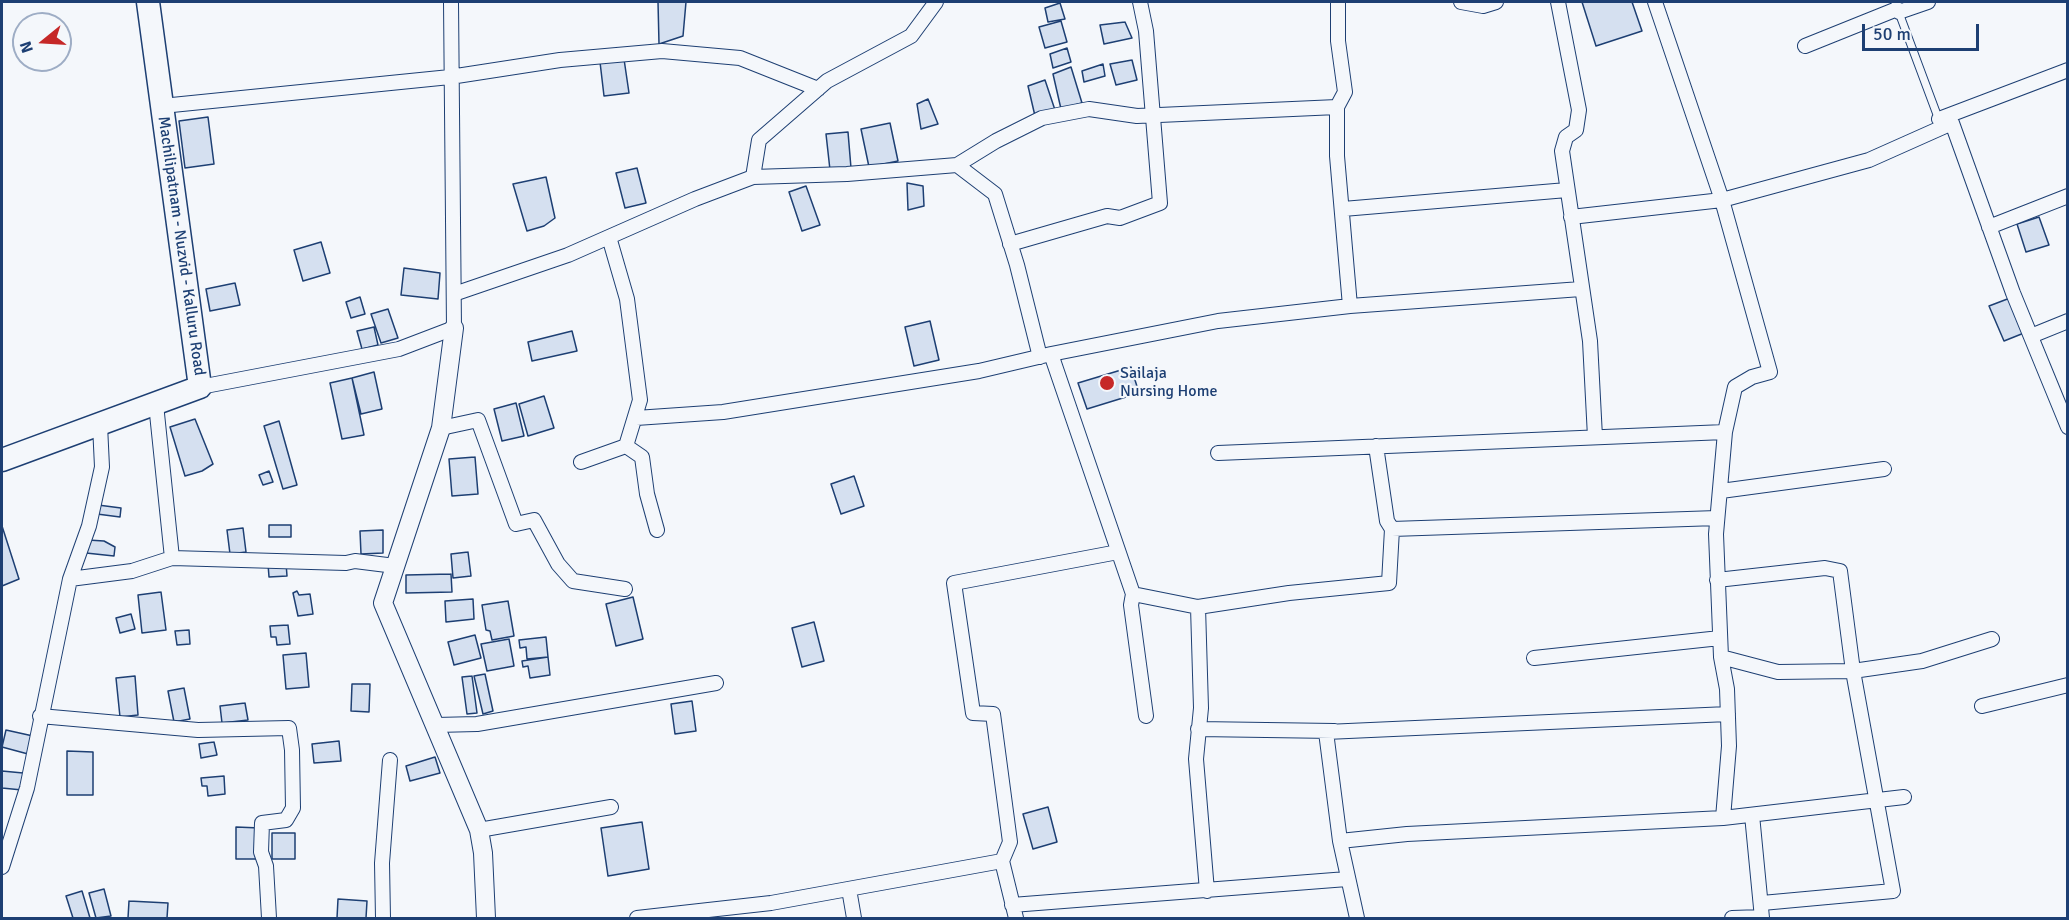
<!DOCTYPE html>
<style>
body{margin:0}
#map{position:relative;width:2069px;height:920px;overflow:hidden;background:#f4f7fb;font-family:Signika,sans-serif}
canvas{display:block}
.frame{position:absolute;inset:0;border:3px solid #1d3f73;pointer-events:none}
.north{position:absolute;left:12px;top:12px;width:60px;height:60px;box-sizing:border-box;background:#f4f7fb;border:2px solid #9eadc5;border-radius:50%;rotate:252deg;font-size:16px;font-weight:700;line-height:24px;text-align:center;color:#1d3f73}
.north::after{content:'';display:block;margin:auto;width:21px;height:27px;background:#c62828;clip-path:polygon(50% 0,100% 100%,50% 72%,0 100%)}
.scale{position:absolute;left:1862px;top:24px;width:117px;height:27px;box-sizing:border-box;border:3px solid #1d3f73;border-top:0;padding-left:8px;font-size:18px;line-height:21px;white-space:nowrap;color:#1d3f73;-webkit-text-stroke:4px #f4f7fb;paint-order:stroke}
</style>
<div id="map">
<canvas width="2069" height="920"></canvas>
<div class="frame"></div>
<div class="north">N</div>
<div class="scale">50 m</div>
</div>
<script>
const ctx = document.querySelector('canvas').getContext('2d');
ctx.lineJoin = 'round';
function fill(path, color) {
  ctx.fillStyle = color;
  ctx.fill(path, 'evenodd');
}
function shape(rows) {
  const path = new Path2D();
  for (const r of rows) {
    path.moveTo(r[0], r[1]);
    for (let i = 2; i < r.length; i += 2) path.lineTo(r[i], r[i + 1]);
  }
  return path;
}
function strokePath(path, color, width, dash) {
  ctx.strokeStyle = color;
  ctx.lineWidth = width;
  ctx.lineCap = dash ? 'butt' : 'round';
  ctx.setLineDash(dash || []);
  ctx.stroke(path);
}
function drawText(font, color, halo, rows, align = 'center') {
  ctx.font = font + ' Signika,sans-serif';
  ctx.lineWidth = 4.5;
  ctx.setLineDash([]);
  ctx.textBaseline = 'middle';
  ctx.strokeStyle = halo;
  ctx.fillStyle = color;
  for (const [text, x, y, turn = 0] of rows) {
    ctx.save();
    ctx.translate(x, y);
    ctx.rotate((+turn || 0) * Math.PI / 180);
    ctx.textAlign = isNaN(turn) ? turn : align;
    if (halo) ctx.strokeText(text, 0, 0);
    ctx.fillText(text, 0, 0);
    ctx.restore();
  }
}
const building = shape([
 [658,2,686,2,683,36,659,44,658,2],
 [1582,2,1632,2,1642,31,1596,46,1582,2],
 [1060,3,1065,19,1048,22,1045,8,1060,3],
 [1061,21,1067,42,1045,48,1039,27,1061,21],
 [1125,22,1132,38,1104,44,1100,25,1125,22],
 [1067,48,1071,62,1053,68,1050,54,1067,48],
 [624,59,629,93,604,96,600,62,624,59],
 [1132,60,1137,80,1116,85,1110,64,1132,60],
 [1103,64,1105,76,1084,82,1082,71,1103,64],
 [1071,67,1082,103,1061,109,1053,74,1071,67],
 [1045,80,1055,110,1035,116,1028,86,1045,80],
 [928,99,938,124,921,129,917,104,928,99],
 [208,117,214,164,185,168,179,121,208,117],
 [890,123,898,161,869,167,861,129,890,123],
 [848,132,851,168,830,170,826,134,848,132],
 [637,168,646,203,625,208,616,173,637,168],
 [546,177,555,218,544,226,527,231,513,184,546,177],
 [907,183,923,186,924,206,908,210,907,183],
 [806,186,820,225,802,231,789,192,806,186],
 [2039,217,2049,245,2026,252,2017,224,2039,217],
 [321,242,330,273,303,281,294,250,321,242],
 [404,268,440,273,438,299,401,295,404,268],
 [235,283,240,305,210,311,206,289,235,283],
 [360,297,365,314,351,318,346,302,360,297],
 [2010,298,2024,333,2004,341,1989,306,2010,298],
 [388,309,398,338,381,343,371,314,388,309],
 [930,321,939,360,914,366,905,327,930,321],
 [374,327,378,345,362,349,357,331,374,327],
 [572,331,577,351,532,361,528,342,572,331],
 [1131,367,1139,393,1087,409,1078,383,1131,367],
 [374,372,382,409,361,414,352,378,374,372],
 [352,378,364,435,342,439,330,383,352,378],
 [544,396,554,428,528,436,519,404,544,396],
 [516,403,524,436,502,441,494,409,516,403],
 [195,419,213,464,202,471,185,476,170,427,195,419],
 [279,421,297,485,283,489,264,426,279,421],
 [475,457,478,494,452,496,449,459,475,457],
 [269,471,273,482,263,485,259,475,269,471],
 [854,476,864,506,841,514,831,484,854,476],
 [98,505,121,508,120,517,97,514,98,505],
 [269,525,291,525,291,537,269,537,269,525],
 [2,526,19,579,2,586,2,526],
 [243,528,246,552,230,554,227,530,243,528],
 [383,530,383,553,361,554,360,531,383,530],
 [88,540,104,541,115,547,114,556,86,553,88,540],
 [468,552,471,576,453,578,451,554,468,552],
 [286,563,287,576,269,577,268,564,286,563],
 [451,574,452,592,406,593,406,575,451,574],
 [297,591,299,595,310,594,313,614,298,616,293,593,297,591],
 [161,592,166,630,142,633,138,595,161,592],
 [633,597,643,639,616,646,606,604,633,597],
 [473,599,474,619,446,622,445,601,473,599],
 [508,601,514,636,492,640,490,631,486,630,482,605,508,601],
 [131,614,135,629,120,633,116,618,131,614],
 [814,622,824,661,802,667,792,628,814,622],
 [288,625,290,644,277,645,276,637,271,637,270,626,288,625],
 [189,630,190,644,177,645,175,631,189,630],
 [475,635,481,658,454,665,448,642,475,635],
 [546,637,548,657,527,659,526,647,520,648,519,640,546,637],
 [509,639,514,666,487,671,481,644,509,639],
 [306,653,309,687,286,689,283,655,306,653],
 [548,657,550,675,530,678,528,666,523,667,522,661,548,657],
 [485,674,493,711,483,714,474,676,485,674],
 [135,676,138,715,120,717,116,678,135,676],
 [472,676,477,713,467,714,462,677,472,676],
 [352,684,370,684,369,712,351,711,352,684],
 [184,688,190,719,174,722,168,691,184,688],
 [692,701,696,731,675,734,671,704,692,701],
 [245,703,248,720,222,723,220,706,245,703],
 [6,730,33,736,28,754,2,747,6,730],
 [339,741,341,761,314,763,312,744,339,741],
 [214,742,217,755,201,758,199,744,214,742],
 [67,751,93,752,93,795,67,795,67,751],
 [435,757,440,773,410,781,406,766,435,757],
 [2,771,23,773,22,790,2,788,2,771],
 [224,776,225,794,208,796,207,786,202,786,201,778,224,776],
 [1048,807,1057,842,1033,849,1023,814,1048,807],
 [642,822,649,869,608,876,601,828,642,822],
 [236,827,260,828,260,859,236,859,236,827],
 [272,833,295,833,295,859,272,859,272,833],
 [104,889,111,916,96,918,89,893,104,889],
 [82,891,90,918,73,918,66,896,82,891],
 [338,899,367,901,366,918,337,918,338,899],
 [129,901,168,903,167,918,128,918,129,901]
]);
fill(building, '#d5e0f0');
strokePath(building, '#1d3f73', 1.5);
const service = shape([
 [1895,2,1939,120]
]);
const minor = shape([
 [1338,2,1338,41,1345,92,1337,107,1337,156,1350,306],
 [1461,2,1483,6,1496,2],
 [1558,2,1579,110,1576,130,1566,137,1562,151,1590,341,1595,437],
 [1655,2,1722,200,1770,372,1752,377,1735,387,1725,432,1716,534,1721,657,1727,689,1729,746,1723,818],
 [1899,12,1928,2],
 [1805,46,1897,9],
 [162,106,450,77,560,60,662,51,740,58,818,89],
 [1939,119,2068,70],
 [957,165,995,194,1017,265,1040,357],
 [753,177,759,140,827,81,911,36,936,2],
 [1343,209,1567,190],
 [1571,217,1722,200,1869,160,1952,123,2013,293,2068,427],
 [1989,227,2068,196],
 [1010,244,1107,216,1120,218,1160,203,1146,31,1140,2],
 [454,294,568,255,695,199,753,177,847,174,957,165,996,141,1042,118,1089,109,1137,116,1337,107],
 [2031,336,2068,321],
 [1051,354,1133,594,1131,605,1146,716],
 [200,387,399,349,454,328,451,2],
 [156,404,172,558],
 [636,418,723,412,979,371,1051,354,1218,321,1350,306,1581,289],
 [100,425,102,467,89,526,70,579,132,571,172,558,346,563,355,561,395,566],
 [441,428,478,420,516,524,534,520,558,564,573,581,625,589],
 [626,446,642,457,647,494,657,530],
 [1218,453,1725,432],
 [581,462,626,446,640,400,627,299,609,237],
 [1721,491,1884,469],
 [1392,529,1717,518],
 [1717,580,1825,568,1840,571,1853,671,1893,891,1762,903],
 [1133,594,1198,607,1289,593,1389,583,1392,529,1387,521,1376,446],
 [1198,607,1201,708,1196,759,1207,891],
 [1721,657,1778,672,1853,671,1922,661,1992,639],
 [1534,658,1720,638],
 [1982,706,2068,685],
 [40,716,198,730,289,728,292,750,293,808,286,820,262,823,261,852,266,866,269,918],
 [436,725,477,724,716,683],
 [1198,729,1334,731],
 [1752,815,1762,918],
 [479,830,611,807],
 [1340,841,1407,834,1723,818,1904,797],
 [2,867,27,788,70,579],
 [849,889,854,918],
 [1012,905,1347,879],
 [383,918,382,863,390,760],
 [637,918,771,903,1002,861],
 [1016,918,1002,861,1010,842,993,714,973,713,954,583,1118,552],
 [1357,918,1340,841,1326,732,1728,714],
 [1732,918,1762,917]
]);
const tertiary = shape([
 [454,328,441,428,383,603,479,830,483,853,486,918]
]);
const primary = shape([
 [2,460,200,387,148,2]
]);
strokePath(service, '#1d3f73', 9);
strokePath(minor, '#1d3f73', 16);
strokePath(tertiary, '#1d3f73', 20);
strokePath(primary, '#1d3f73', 25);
strokePath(service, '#f4f7fb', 7);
strokePath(minor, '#f4f7fb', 14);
strokePath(tertiary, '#f4f7fb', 18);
strokePath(primary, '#f4f7fb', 22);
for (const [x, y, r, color] of [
 [1107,383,8,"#c62828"]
]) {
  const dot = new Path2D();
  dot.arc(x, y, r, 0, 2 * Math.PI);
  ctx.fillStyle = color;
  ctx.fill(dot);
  strokePath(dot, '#f4f7fb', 2);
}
drawText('16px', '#1d3f73', '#f4f7fb', [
 ["Machilipatnam - Nuzvid - Kalluru Road",181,246,82]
]);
drawText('16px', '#1d3f73', '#f4f7fb', [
 ["Sailaja",1120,374],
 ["Nursing Home",1120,392]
], 'left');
</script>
